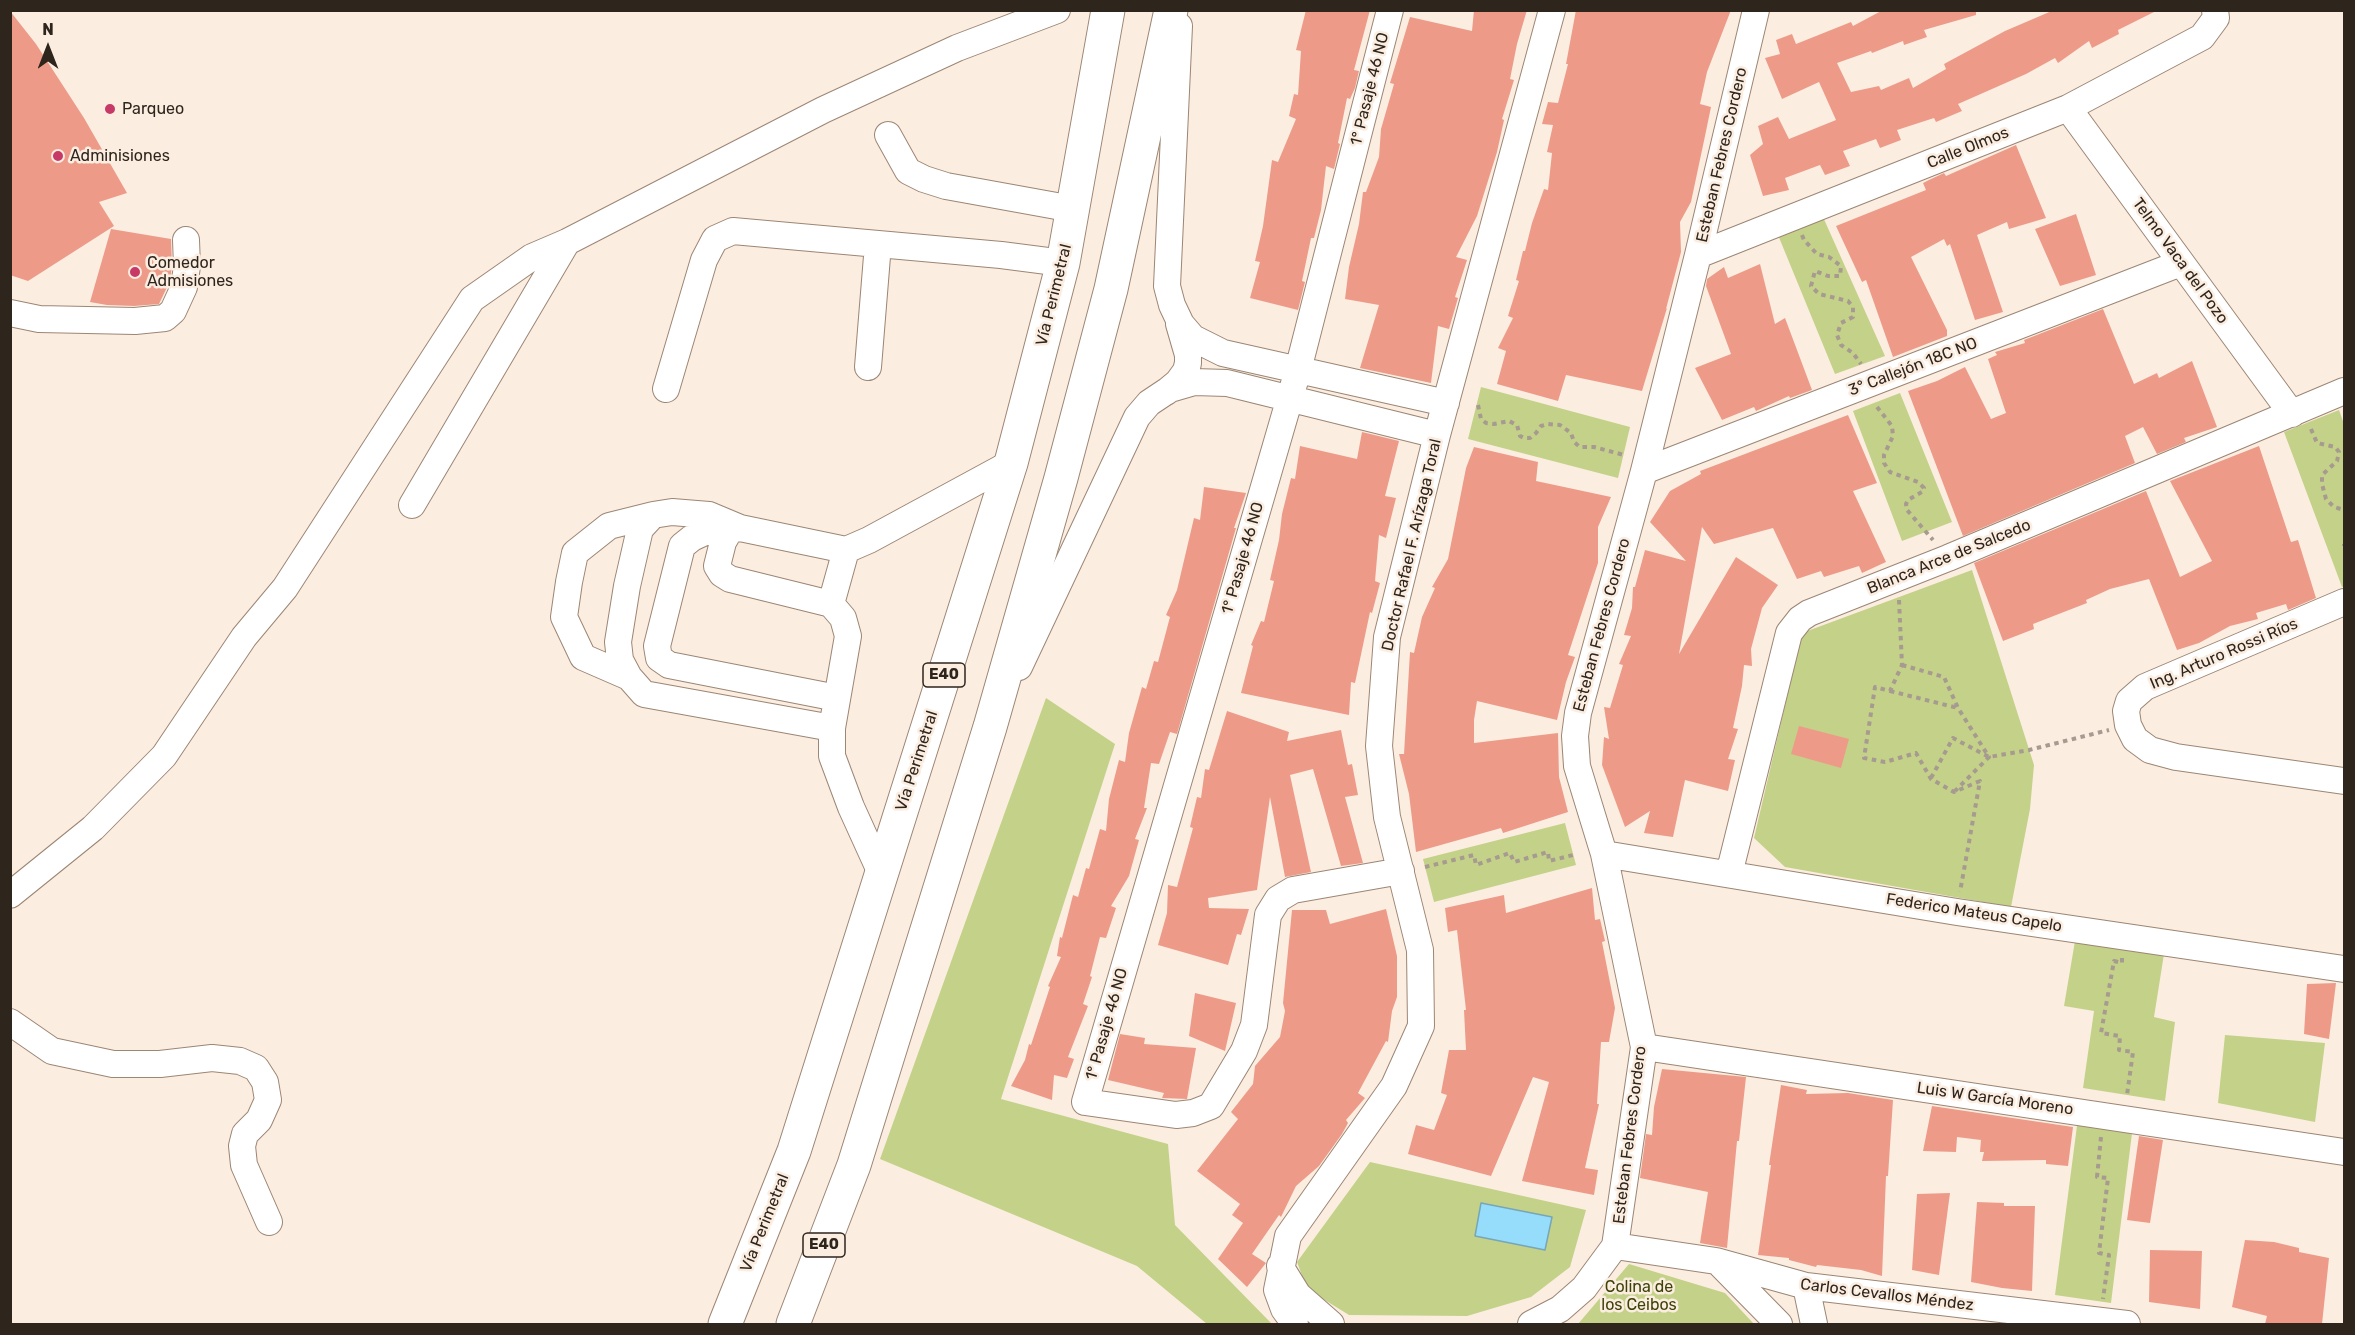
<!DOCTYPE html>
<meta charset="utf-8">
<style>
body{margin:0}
#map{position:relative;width:2355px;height:1335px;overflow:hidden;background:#fcede1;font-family:Rubik,sans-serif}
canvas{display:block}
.frame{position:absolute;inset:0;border:12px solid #2e251d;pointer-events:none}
.north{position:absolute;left:18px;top:18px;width:60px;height:60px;-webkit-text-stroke:4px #fcede1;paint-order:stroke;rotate:0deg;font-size:16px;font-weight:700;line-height:24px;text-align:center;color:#2e251d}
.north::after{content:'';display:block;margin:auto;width:21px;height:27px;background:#2e251d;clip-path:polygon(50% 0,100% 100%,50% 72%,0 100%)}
</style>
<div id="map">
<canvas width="2355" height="1335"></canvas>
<div class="frame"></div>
<div class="north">N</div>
</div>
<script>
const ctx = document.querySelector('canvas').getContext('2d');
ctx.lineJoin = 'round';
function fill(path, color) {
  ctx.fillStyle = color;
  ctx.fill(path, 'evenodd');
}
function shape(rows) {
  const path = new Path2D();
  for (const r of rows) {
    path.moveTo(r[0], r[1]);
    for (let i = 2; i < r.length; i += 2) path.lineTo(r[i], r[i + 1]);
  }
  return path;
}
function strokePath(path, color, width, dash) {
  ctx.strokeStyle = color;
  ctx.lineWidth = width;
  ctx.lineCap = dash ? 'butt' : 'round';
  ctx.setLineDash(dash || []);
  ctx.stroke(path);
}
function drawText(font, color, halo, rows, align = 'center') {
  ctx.font = font + ' Rubik,sans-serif';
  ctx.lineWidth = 5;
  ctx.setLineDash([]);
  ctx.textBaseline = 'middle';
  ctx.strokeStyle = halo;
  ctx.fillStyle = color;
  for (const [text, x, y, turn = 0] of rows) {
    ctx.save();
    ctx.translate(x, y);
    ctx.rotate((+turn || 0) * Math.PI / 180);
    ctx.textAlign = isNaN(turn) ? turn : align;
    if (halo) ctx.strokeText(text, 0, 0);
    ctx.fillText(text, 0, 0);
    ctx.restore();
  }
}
fill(shape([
 [1823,217,1885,356,1835,374,1778,235],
 [1481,387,1630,427,1618,478,1468,439],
 [1900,393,1952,522,1902,541,1853,411],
 [2339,410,2344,424,2344,586,2342,587,2284,432],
 [1972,570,2034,765,2030,809,2011,907,1785,867,1754,838,1802,633],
 [1046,698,1115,744,1001,1099,1168,1144,1175,1225,1272,1324,1207,1324,1137,1266,880,1159],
 [1565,823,1576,865,1434,902,1423,859],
 [2075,941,2164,954,2154,1017,2175,1022,2165,1101,2083,1088,2094,1011,2064,1006],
 [2225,1035,2325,1043,2315,1122,2218,1103],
 [2078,1118,2133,1125,2111,1303,2055,1295],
 [1370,1162,1586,1210,1570,1267,1531,1297,1467,1316,1349,1315,1307,1289,1297,1262],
 [1629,1264,1725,1293,1754,1324,1578,1324]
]), '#c3d288');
const water = shape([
 [1481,1203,1552,1217,1545,1250,1475,1236,1481,1203]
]);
fill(water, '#96ddfb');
strokePath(water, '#77a6b8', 1.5);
fill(shape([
 [1306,10,1370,10,1354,70,1359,71,1355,88,1350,99,1347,98,1338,143,1340,144,1334,169,1326,166,1321,210,1314,238,1311,238,1302,281,1305,282,1298,310,1250,298,1260,262,1255,261,1263,226,1272,160,1278,162,1296,119,1289,116,1294,94,1298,95,1301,51,1296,50],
 [1474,10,1527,10,1517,44,1510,79,1514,80,1502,119,1504,120,1497,152,1477,216,1456,257,1467,260,1455,297,1458,298,1449,329,1438,326,1431,383,1360,368,1379,305,1345,299,1349,267,1359,224,1363,192,1366,192,1379,157,1381,129,1394,84,1390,83,1410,17,1472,31],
 [1576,10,1731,10,1707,72,1700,104,1711,107,1705,136,1691,202,1680,222,1681,252,1666,309,1667,308,1642,391,1566,375,1558,401,1497,384,1506,351,1498,348,1513,318,1508,316,1519,281,1516,280,1523,251,1525,251,1532,223,1544,189,1548,190,1552,153,1547,152,1553,125,1542,124,1548,102,1558,103,1568,64,1566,64],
 [1883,10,1976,10,1976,15,1924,30,1927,37,1904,45,1903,41,1872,53,1871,51,1837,63,1851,92,1879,86,1881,90,1909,78,1913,88,1946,69,1944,64,2005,31,2054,10,2158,10,2118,30,2119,34,2092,48,2089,41,2058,63,2055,58,2026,74,1958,104,1962,111,1936,122,1934,118,1897,130,1901,140,1880,148,1876,139,1843,151,1850,166,1825,175,1820,165,1785,178,1789,190,1763,196,1750,155,1763,144,1758,126,1778,117,1789,139,1836,120,1819,82,1782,99,1765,58,1780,54,1776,40,1792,34,1796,44,1851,22,1853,26],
 [10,11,36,44,84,118,127,193,99,202,114,226,28,281,10,275],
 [2016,145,2046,218,2009,229,2007,222,1977,235,2003,312,1975,320,1950,244,1947,246,1944,239,1911,257,1947,330,1947,336,1893,357,1866,280,1862,282,1836,226,1926,190,1923,183,1929,180,1944,173,1946,176],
 [2076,214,2096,275,2060,286,2035,229],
 [111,229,171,239,172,265,170,281,159,304,134,306,107,305,90,302],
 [1760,264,1775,324,1785,318,1812,390,1790,398,1789,396,1756,411,1754,407,1722,420,1695,368,1731,354,1706,286,1707,279,1724,267,1728,278],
 [2103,309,2134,384,2157,373,2159,378,2192,361,2217,427,2184,438,2186,442,2157,454,2143,427,2125,436,2135,463,1963,536,1908,391,1937,381,1965,367,1991,419,2006,413,1988,359,1997,355,1995,352,2025,343,2024,340],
 [1848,415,1877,483,1853,491,1886,562,1862,573,1859,566,1824,577,1821,571,1797,579,1773,528,1714,544,1702,527,1679,654,1736,557,1778,585,1762,608,1751,649,1752,666,1744,665,1742,686,1733,728,1738,729,1728,759,1735,760,1728,791,1685,780,1673,837,1644,833,1650,811,1625,827,1602,765,1604,737,1609,739,1604,707,1610,708,1623,665,1619,664,1631,636,1624,635,1632,608,1633,587,1635,587,1645,550,1686,561,1650,522,1670,491,1701,474,1700,471],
 [1362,432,1399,441,1385,496,1396,498,1386,538,1379,535,1375,581,1380,583,1372,613,1370,612,1355,683,1351,682,1349,715,1241,693,1253,646,1251,645,1261,621,1264,622,1274,581,1270,580,1279,540,1282,514,1291,478,1295,479,1300,446,1357,459],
 [2259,446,2291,542,2298,540,2316,598,2288,610,2286,604,2256,613,2258,619,2230,626,2199,643,2177,650,2149,579,2110,589,2086,600,2087,603,2033,624,2034,629,2003,641,1974,563,2146,491,2180,577,2212,561,2170,481],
 [1474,447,1538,462,1536,481,1611,497,1598,527,1598,563,1568,655,1575,657,1566,682,1557,720,1477,701,1474,720,1474,743,1558,733,1559,777,1568,812,1503,833,1501,828,1416,852,1409,794,1399,754,1404,754,1410,652,1414,653,1422,617,1435,588,1432,587,1448,559,1466,468],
 [1204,487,1246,493,1234,528,1236,528,1177,734,1170,732,1159,764,1151,763,1144,808,1147,808,1135,839,1139,840,1129,876,1111,906,1116,908,1106,938,1100,937,1090,976,1092,977,1083,1004,1088,1006,1068,1057,1074,1059,1067,1078,1054,1075,1052,1100,1011,1086,1025,1060,1029,1044,1031,1045,1050,987,1048,986,1061,957,1057,956,1060,937,1062,938,1073,895,1078,897,1086,868,1089,869,1100,829,1106,831,1109,799,1119,760,1125,762,1129,733,1142,687,1146,689,1154,661,1158,662,1170,617,1166,615,1177,590,1194,518,1200,520],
 [1227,711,1289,732,1287,741,1341,730,1348,765,1352,764,1358,795,1345,797,1363,863,1341,866,1313,769,1290,775,1311,872,1285,877,1270,797,1257,890,1208,898,1209,908,1249,909,1241,935,1237,934,1228,965,1158,945,1167,913,1168,885,1177,887,1193,828,1190,827,1197,797,1201,798,1205,769,1209,770],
 [1799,726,1849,739,1841,768,1791,754],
 [1592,888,1595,920,1600,919,1605,941,1602,942,1615,1008,1609,1042,1601,1042,1597,1104,1599,1104,1585,1168,1598,1170,1594,1195,1522,1181,1549,1082,1533,1077,1491,1176,1408,1154,1416,1125,1434,1130,1447,1095,1441,1093,1449,1050,1466,1050,1464,1010,1466,1010,1457,930,1448,932,1445,908,1504,895,1506,913],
 [1386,909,1397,956,1397,997,1392,1011,1388,1042,1386,1041,1358,1093,1365,1098,1346,1120,1348,1123,1342,1134,1319,1166,1296,1186,1281,1217,1279,1215,1252,1254,1266,1263,1247,1287,1218,1259,1243,1223,1232,1215,1240,1204,1197,1171,1238,1119,1231,1112,1253,1084,1255,1066,1280,1037,1285,1011,1283,1003,1292,910,1326,910,1330,924],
 [2336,983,2329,1039,2304,1034,2307,984],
 [1195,993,1236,1003,1225,1051,1189,1036],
 [1120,1034,1145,1038,1144,1044,1196,1048,1187,1099,1162,1098,1164,1093,1108,1080],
 [1662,1069,1746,1077,1739,1141,1737,1141,1727,1248,1700,1243,1708,1192,1640,1178,1646,1134,1652,1135,1654,1107],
 [1781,1085,1807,1090,1806,1094,1848,1093,1893,1100,1888,1176,1886,1176,1882,1276,1861,1270,1817,1265,1816,1267,1789,1260,1789,1258,1758,1255,1771,1165,1769,1165],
 [1932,1106,2073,1127,2068,1166,2046,1164,2046,1160,1982,1161,1984,1152,1980,1152,1981,1140,1957,1137,1956,1152,1923,1151],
 [2139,1136,2163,1140,2150,1223,2127,1220],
 [1950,1193,1939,1275,1912,1270,1917,1194],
 [1977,1202,2004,1203,2004,1206,2035,1206,2032,1291,2002,1288,1971,1282],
 [2245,1240,2274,1242,2299,1248,2299,1252,2329,1258,2322,1324,2265,1324,2267,1316,2232,1307],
 [2150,1250,2202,1251,2200,1309,2149,1302]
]), '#ed9b88');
const minor = shape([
 [1390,10,1298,370,1085,1102,1176,1115,1193,1113,1211,1106,1244,1051,1254,1025,1268,915,1278,899,1293,890,1401,871],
 [1179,26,1167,286,1172,305,1181,324,1193,338,1223,353,1446,403],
 [2068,108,2292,414],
 [888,135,908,171,924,179,946,186,1073,209],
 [1698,255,2068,108,2202,37,2216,18,2215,10],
 [10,313,39,319,135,321,165,318,173,311,184,287,187,266,186,240],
 [868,367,878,244],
 [666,389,704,260,715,239,733,231,1001,255,1063,263],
 [1166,392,1178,382,1186,371,1188,363,1188,355,1179,324],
 [1644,471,2181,263],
 [412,505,567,242],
 [740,528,709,515,672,512,653,515,640,529,627,586,618,642,620,660,629,677,644,694,832,728],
 [730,530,705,532,692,538,682,546,657,646,659,658,669,665,837,698],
 [2344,602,2145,687,2129,701,2126,711,2128,725,2135,739,2150,750,2176,757,2344,781],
 [831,604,846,550],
 [1019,667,1137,417,1149,403,1170,389,1194,382,1227,383,1437,435],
 [629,677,583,657,564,617,569,582,575,553,609,526,653,515],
 [1604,854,1957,912,2344,969],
 [881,873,851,807,832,756,832,728,848,636,843,618,831,604,730,579,722,574,717,566,723,542,730,530,740,528,846,550,869,540,1011,463],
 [1729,874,1789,633,1800,619,1809,613,1948,558,2344,391],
 [10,895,93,828,164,756,244,637,285,588,472,299,532,257,567,242,823,110,957,48,1057,10],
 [10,1022,52,1051,113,1064,160,1064,212,1058,240,1061,256,1068,265,1082,268,1100,259,1120,245,1134,242,1146,244,1165,269,1222],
 [1644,1047,2344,1152],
 [1615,1246,1716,1261,1806,1286,2127,1324],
 [1719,1263,1779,1324],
 [1280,1266,1298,1295,1331,1324],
 [1806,1286,1814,1324],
 [1295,1324,1284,1309,1277,1290,1288,1236,1394,1086,1421,1026,1420,950,1387,817,1379,746,1387,637,1437,435,1552,10],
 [1531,1324,1560,1309,1584,1288,1615,1246,1644,1047,1604,854,1577,766,1575,736,1578,713,1644,471,1698,255,1756,10]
]);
const highway = shape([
 [725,1324,794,1151,1011,463,1063,263,1108,10],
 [793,1324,854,1165,990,727,1061,478,1111,289,1171,10]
]);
strokePath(minor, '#9c8674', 28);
strokePath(highway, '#9c8674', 35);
strokePath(shape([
 [1802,235,1804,240,1817,254,1829,257,1841,266,1840,276,1828,276,1815,271,1811,286,1819,294,1848,301,1853,307,1853,317,1841,323,1837,335,1841,345,1853,353,1861,364],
 [1478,405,1481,419,1486,423,1494,424,1509,421,1517,425,1520,436,1524,438,1530,438,1536,433,1541,426,1548,424,1560,425,1571,433,1574,442,1580,447,1594,447,1624,455],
 [1877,407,1892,426,1893,436,1884,455,1884,463,1890,472,1918,482,1924,488,1922,492,1908,500,1906,504,1907,510,1933,540],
 [2311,429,2317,443,2335,447,2339,452,2337,461,2322,475,2322,484,2326,499,2334,507,2344,510],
 [2344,544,2344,546],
 [1899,600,1902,665,1890,691,1875,687,1864,758,1885,762,1916,753,1931,779,1954,792,1980,781,1960,892],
 [1902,665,1944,677,1958,708,1989,757,1955,791],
 [1890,691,1958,708],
 [1931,778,1953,738,1989,757,2029,750,2109,730],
 [1425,867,1474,855,1476,865,1510,853,1514,862,1548,852,1549,861,1573,855],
 [2122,958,2122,963,2114,961,2101,1033,2120,1036,2119,1050,2133,1052,2127,1095],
 [2101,1137,2097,1177,2108,1178,2099,1253,2109,1255,2103,1299]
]), '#a79a90', 4, [4.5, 4.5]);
strokePath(minor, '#fff', 26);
strokePath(highway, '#fff', 33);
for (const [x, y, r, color] of [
 [110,109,6,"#c73966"],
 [58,156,6,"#c73966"],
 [135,272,6,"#c73966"]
]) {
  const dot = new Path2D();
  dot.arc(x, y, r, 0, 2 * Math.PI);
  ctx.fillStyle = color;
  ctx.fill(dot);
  strokePath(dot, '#fcede1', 2);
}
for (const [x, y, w] of [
 [944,675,42],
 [824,1245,42]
]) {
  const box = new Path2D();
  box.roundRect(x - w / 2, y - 12, w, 24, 4.5);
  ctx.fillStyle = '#fcede1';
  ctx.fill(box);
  strokePath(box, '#2e251d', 1.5);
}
drawText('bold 15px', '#2e251d', null, [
 ["E40",944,675],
 ["E40",824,1245]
]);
drawText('16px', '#2e251d', '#fcede1', [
 ["1° Pasaje 46 NO",1370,89,-76],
 ["Calle Olmos",1968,148,-22],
 ["Esteban Febres Cordero",1722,155,-77],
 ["Telmo Vaca del Pozo",2180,261,54],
 ["Vía Perimetral",1054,295,-76],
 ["3° Callejón 18C NO",1913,367,-21],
 ["Doctor Rafael F. Arízaga Toral",1412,545,-77],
 ["Blanca Arce de Salcedo",1949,557,-22],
 ["1° Pasaje 46 NO",1243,558,-74],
 ["Esteban Febres Cordero",1602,625,-75],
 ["Ing. Arturo Rossi Ríos",2224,654,-23],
 ["Vía Perimetral",917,761,-72],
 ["Federico Mateus Capelo",1974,913,9],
 ["1° Pasaje 46 NO",1107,1024,-74],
 ["Luis W García Moreno",1995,1099,8],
 ["Esteban Febres Cordero",1630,1135,-83],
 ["Vía Perimetral",765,1223,-68],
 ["Carlos Cevallos Méndez",1887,1295,7]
]);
drawText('16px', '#2e251d', '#fcede1', [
 ["Parqueo",122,109],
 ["Adminisiones",70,156],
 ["Comedor",147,263],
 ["Admisiones",147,281]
], 'left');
drawText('16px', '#3b4307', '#fcede1', [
 ["Colina de",1639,1287],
 ["los Ceibos",1639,1305]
]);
</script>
